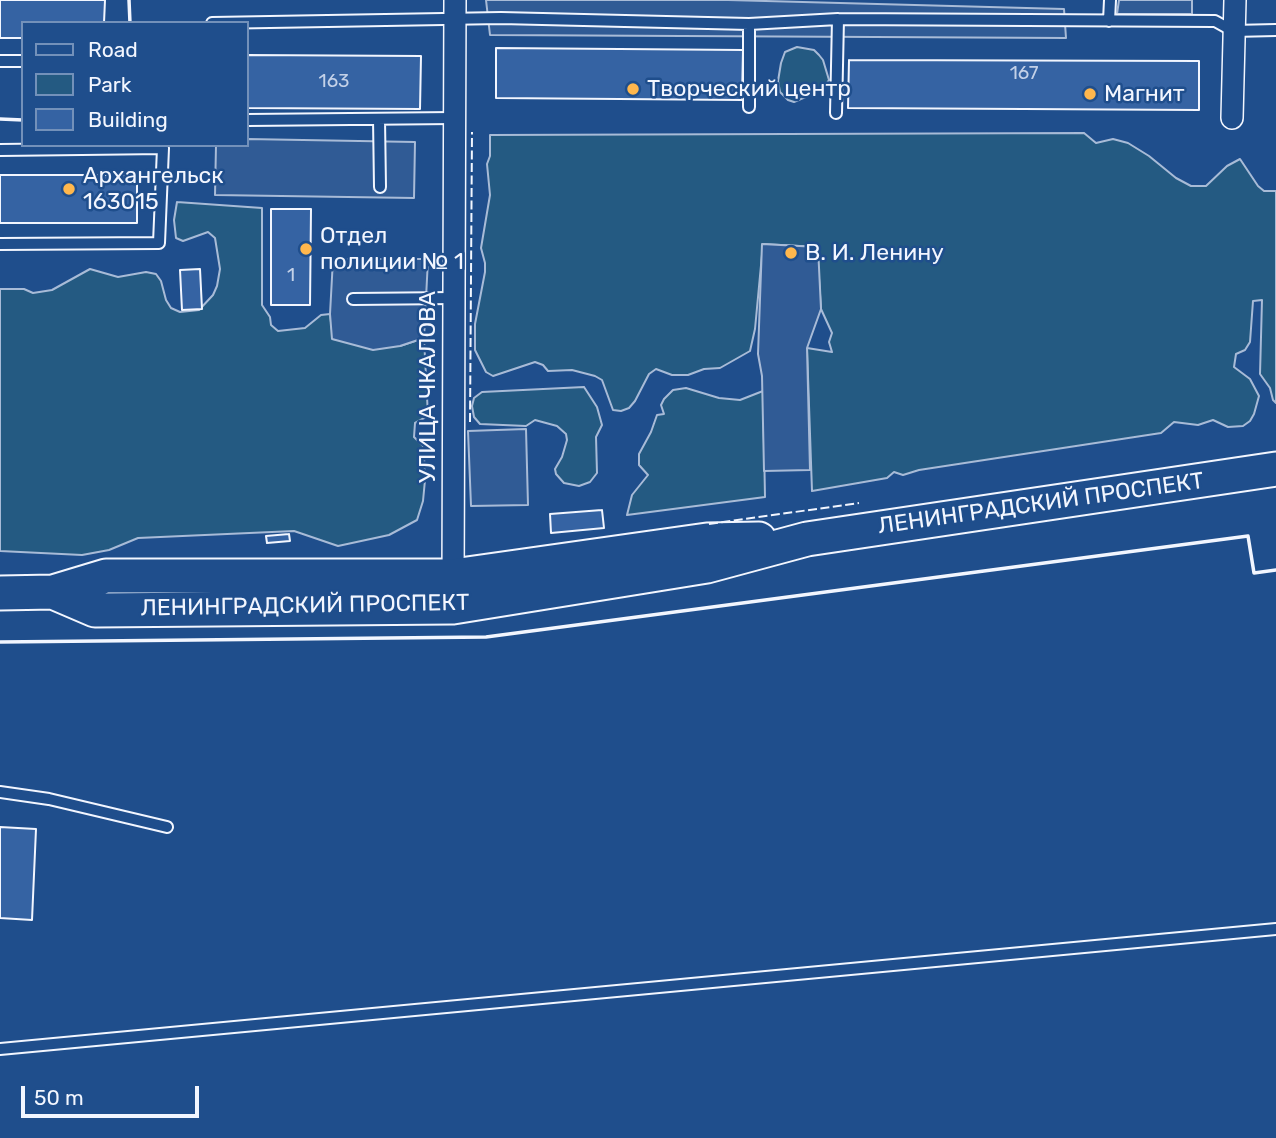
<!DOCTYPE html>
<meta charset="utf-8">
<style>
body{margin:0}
#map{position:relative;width:1276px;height:1138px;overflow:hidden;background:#1f4e8c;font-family:Rubik,sans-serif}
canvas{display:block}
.legend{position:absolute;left:21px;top:21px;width:228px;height:126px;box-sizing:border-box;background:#1f4e8c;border:2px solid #7391ba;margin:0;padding:9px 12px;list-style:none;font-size:21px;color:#f2f6ff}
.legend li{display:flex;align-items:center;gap:14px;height:35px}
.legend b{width:35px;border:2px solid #7391ba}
.scale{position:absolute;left:21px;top:1086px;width:178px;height:32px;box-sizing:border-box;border:4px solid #f2f6ff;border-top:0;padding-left:9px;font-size:21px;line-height:24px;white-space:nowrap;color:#f2f6ff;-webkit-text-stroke:5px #1f4e8c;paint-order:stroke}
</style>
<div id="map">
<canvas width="1276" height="1138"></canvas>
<ul class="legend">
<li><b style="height:9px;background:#1f4e8c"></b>Road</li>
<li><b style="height:19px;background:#245a82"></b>Park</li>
<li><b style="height:19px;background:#3563a3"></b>Building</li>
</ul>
<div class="scale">50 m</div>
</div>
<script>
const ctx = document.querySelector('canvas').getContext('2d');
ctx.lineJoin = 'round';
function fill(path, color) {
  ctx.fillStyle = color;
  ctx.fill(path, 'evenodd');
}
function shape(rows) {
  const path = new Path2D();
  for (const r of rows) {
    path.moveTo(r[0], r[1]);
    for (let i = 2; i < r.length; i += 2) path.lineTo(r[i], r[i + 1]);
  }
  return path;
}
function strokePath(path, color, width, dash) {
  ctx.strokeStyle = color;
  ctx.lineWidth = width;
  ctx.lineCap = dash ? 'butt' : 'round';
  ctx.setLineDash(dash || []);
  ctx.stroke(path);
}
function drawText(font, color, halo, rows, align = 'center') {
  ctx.font = font + ' Rubik,sans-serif';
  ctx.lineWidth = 5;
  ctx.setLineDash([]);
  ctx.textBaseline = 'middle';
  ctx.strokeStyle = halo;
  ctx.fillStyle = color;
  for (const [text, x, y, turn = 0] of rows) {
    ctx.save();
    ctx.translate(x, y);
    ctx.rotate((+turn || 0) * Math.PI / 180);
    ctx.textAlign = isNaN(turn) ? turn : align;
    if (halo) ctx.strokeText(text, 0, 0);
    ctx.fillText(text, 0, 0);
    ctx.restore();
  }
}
const green = shape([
 [797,47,814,50,819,55,823,60,829,80,822,90,794,102,788,100,780,92,778,81,781,63,785,52,797,47],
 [1084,133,1096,143,1113,139,1128,143,1149,156,1176,178,1191,186,1206,186,1227,166,1240,159,1258,186,1264,191,1276,191,1276,403,1273,400,1270,388,1260,374,1262,300,1253,301,1250,342,1245,350,1236,354,1234,367,1250,379,1259,396,1254,414,1250,421,1243,426,1228,427,1213,420,1198,425,1174,422,1161,433,919,470,903,475,894,472,887,478,812,491,807,348,832,352,829,342,832,333,821,309,817,247,763,244,755,329,750,351,720,368,704,369,688,375,672,375,656,369,649,374,635,401,629,408,621,411,613,410,602,380,595,376,572,370,548,371,543,365,535,362,493,376,486,372,475,350,475,324,485,272,485,263,481,248,490,195,487,164,490,156,490,135,1084,133],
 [177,202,262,208,262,305,270,317,271,325,278,331,305,328,321,315,330,314,333,339,400,346,424,338,428,416,415,423,414,437,423,446,424,452,425,480,423,501,417,520,389,535,338,546,294,531,138,538,109,550,82,555,0,551,0,289,24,289,33,293,52,290,90,269,118,277,146,272,156,274,161,281,166,300,171,308,180,312,199,310,213,295,217,286,220,269,215,238,208,232,183,241,176,238,174,220,177,202],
 [584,387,597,407,602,425,596,437,597,473,590,482,579,486,564,483,556,474,555,469,562,457,567,440,566,434,557,426,535,420,526,426,480,424,474,417,472,406,474,398,482,392,584,387],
 [686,388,719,398,740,400,763,391,765,497,627,515,632,495,648,475,639,465,639,454,651,432,657,415,664,414,661,405,664,399,673,390,686,388]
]);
fill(green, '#245a82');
strokePath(green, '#a8bbd7', 2);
const parking = shape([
 [486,0,728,0,1064,9,1066,38,490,35,486,0],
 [1119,0,1192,0,1192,14,1117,14,1119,0],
 [247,139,415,142,414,198,215,195,216,145,247,145,247,139],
 [762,244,818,247,821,309,807,348,810,470,764,471,762,376,758,354,762,244],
 [333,259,428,259,424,338,400,346,373,350,332,339,330,314,333,259],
 [526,429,528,505,471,506,468,431,526,429]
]);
fill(parking, '#305b95');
strokePath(parking, '#a8bbd7', 2);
const building = shape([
 [0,0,105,0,104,23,23,23,23,38,0,38,0,0],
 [496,48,743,50,742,100,496,98,496,48],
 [247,55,421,56,420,109,247,108,247,55],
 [849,60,1199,61,1199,110,848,108,849,60],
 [0,175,137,175,137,223,0,223,0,175],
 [271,209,311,209,310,305,271,305,271,209],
 [200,269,202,309,182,310,180,270,200,269],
 [602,510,604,528,551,533,550,514,602,510],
 [289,534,290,541,267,543,266,536,289,534],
 [0,827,36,829,32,920,0,918,0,827]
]);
fill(building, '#3563a3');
strokePath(building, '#f2f6ff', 2);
const service = shape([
 [1109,21,1110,0],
 [212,23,501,18,749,24,838,19,1215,21,1233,31,1276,30],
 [749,24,749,107],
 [0,61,23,61],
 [836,113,838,19],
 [379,119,380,187],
 [247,120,454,118],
 [0,150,163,148,159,243,0,244],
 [353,299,454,298],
 [0,792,49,799,167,827],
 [0,1049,1276,929]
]);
const minor = shape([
 [1232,118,1235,0],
 [453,587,455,0]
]);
const primary = shape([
 [53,592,95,610,453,607,707,566,807,539,1276,469],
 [0,593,53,592,106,576,453,576,707,540,759,539]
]);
strokePath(service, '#f2f6ff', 14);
strokePath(minor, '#f2f6ff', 24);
strokePath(primary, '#f2f6ff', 37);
strokePath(service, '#1f4e8c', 10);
strokePath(minor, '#1f4e8c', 21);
strokePath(primary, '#1f4e8c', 33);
strokePath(shape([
 [470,422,472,132],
 [709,524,859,503]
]), '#f2f6ff', 2, [9, 3.5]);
strokePath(shape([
 [129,0,130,23],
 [0,119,23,120],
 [0,642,486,637,1248,536,1254,573,1276,570]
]), '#f2f6ff', 3.5);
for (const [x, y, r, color] of [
 [633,89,7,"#ffb74d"],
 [1090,94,7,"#ffb74d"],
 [69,189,7,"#ffb74d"],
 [306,249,7,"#ffb74d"],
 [791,253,7,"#ffb74d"]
]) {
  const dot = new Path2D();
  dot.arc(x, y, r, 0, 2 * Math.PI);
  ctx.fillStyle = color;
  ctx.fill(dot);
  strokePath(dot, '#1f4e8c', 2.5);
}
drawText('19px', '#c3d1e8', null, [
 ["167",1024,74],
 ["163",334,82],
 ["1",291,276]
]);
drawText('23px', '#f2f6ff', '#1f4e8c', [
 ["Творческий центр",647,89],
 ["Магнит",1104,94],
 ["Архангельск",83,176],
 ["163015",83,202],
 ["Отдел",320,236],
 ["полиции № 1",320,262],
 ["В. И. Ленину",805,253]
], 'left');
drawText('23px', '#f2f6ff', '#1f4e8c', [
 ["УЛИЦА ЧКАЛОВА",428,387,-90],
 ["ЛЕНИНГРАДСКИЙ ПРОСПЕКТ",1041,504,-8],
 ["ЛЕНИНГРАДСКИЙ ПРОСПЕКТ",305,606,-1]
]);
</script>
